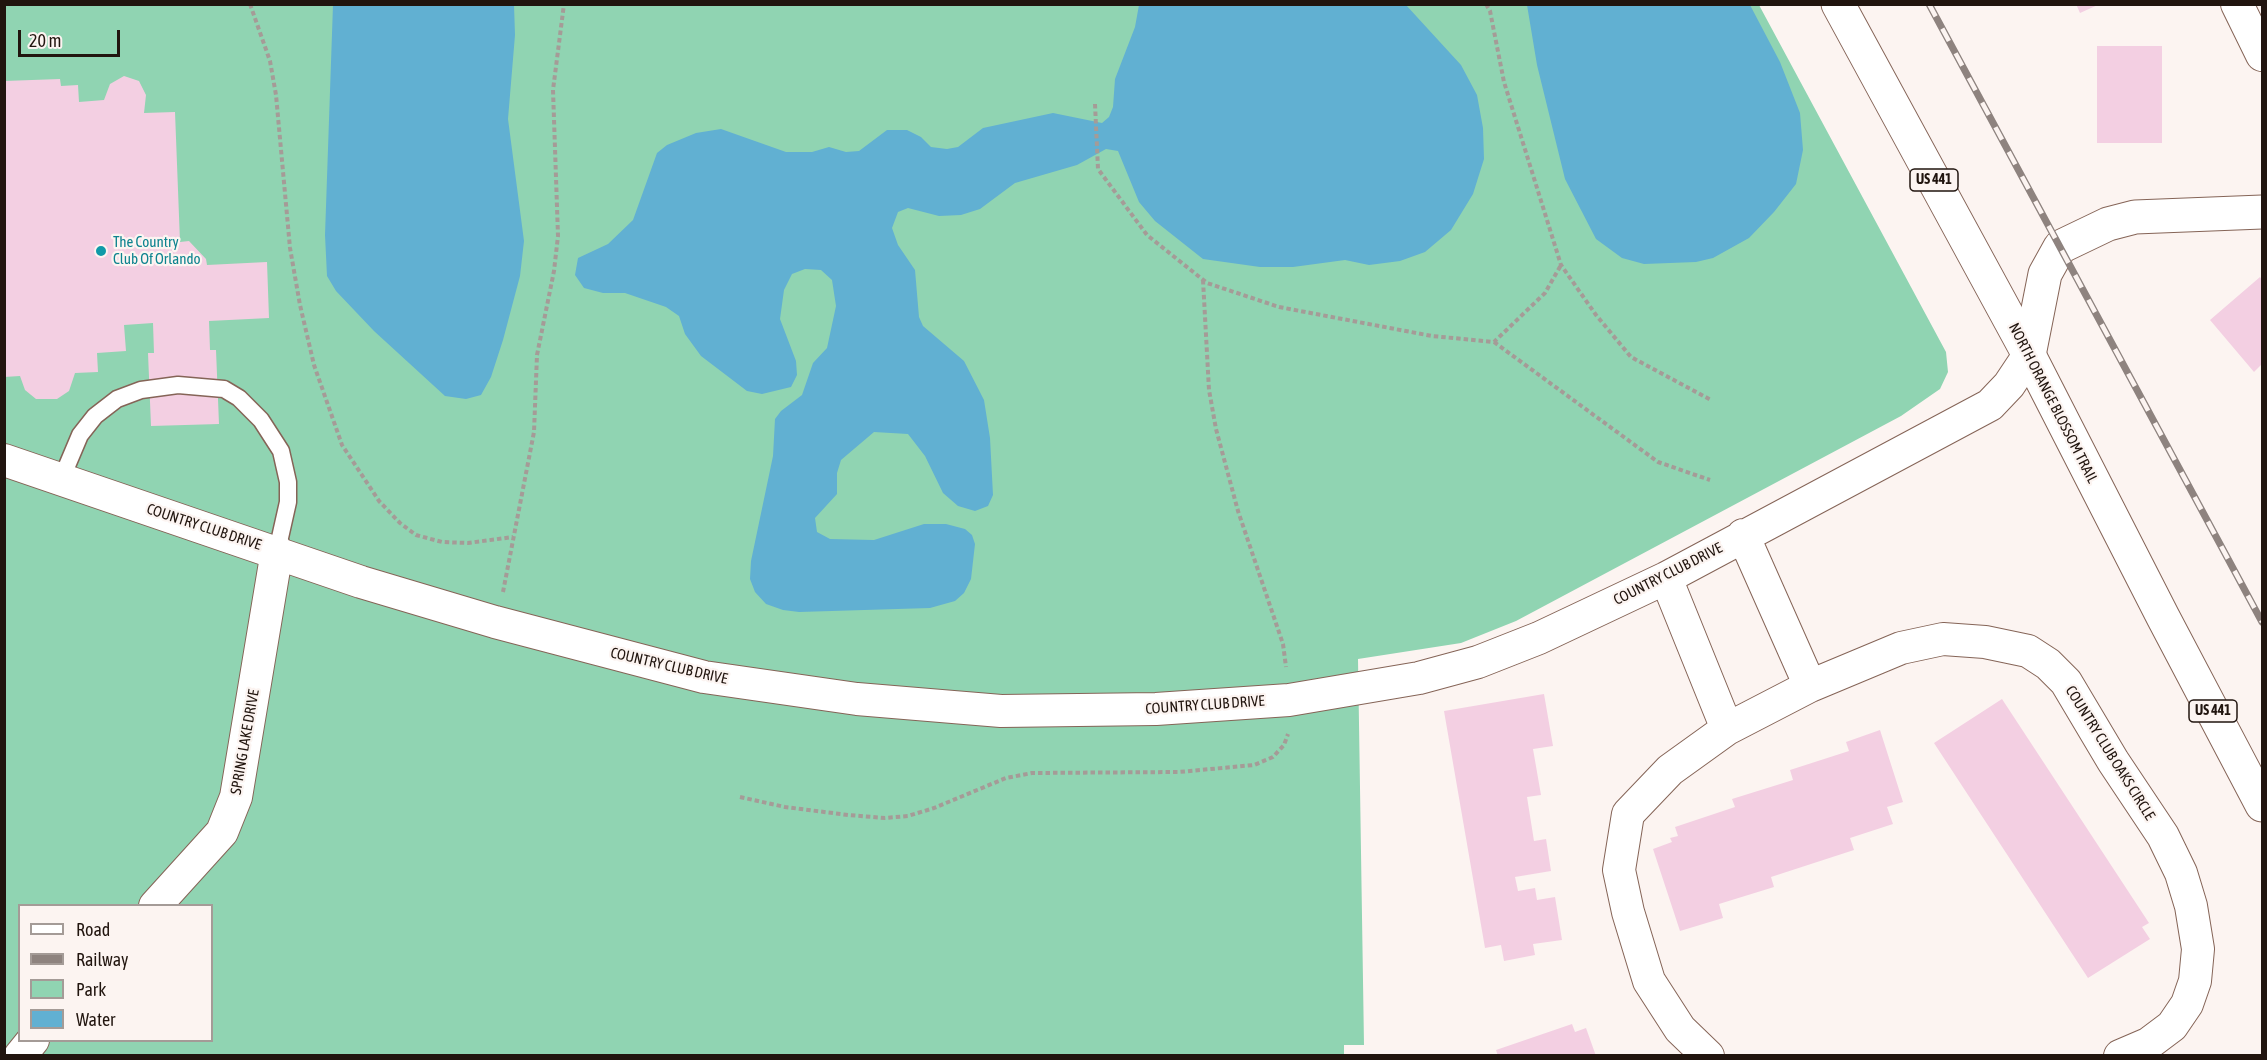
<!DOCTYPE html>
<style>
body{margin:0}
#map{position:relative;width:2267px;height:1060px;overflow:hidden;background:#fcf4f1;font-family:"Asap Condensed",sans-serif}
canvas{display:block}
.frame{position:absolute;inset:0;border:6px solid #21150f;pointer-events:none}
.legend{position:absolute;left:18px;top:904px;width:195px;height:138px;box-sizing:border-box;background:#fcf4f1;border:2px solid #a49b97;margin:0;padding:8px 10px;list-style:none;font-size:18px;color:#21150f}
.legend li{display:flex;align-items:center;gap:12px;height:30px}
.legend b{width:30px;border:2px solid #a49b97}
.scale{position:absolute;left:18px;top:30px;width:102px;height:27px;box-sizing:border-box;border:3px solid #21150f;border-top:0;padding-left:8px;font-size:18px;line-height:21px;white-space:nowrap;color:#21150f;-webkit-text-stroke:4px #fcf4f1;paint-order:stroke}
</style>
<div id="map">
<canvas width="2267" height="1060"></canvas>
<div class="frame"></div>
<ul class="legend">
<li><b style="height:8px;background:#fff"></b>Road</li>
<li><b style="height:8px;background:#8e837f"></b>Railway</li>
<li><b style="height:16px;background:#90d4b2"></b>Park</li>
<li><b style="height:16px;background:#61b0d2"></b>Water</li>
</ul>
<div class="scale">20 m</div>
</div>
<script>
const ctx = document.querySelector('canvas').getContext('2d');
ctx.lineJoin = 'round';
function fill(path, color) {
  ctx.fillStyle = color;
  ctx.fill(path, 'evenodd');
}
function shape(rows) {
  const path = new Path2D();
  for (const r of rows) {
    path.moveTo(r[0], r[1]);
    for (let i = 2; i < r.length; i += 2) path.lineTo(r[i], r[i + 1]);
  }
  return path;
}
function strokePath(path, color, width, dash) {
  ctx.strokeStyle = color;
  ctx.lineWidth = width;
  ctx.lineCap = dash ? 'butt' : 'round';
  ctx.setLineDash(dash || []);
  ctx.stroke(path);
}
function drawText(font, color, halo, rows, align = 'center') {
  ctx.font = font + ' "Asap Condensed",sans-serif';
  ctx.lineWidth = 4.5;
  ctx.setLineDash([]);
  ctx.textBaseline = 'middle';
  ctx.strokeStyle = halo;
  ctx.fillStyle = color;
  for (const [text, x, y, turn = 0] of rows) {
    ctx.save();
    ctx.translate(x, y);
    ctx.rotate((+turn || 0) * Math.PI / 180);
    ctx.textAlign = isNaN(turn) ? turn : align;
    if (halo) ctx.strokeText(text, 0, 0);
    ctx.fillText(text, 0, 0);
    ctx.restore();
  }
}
fill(shape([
 [5,5,1759,5,1946,352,1948,372,1940,389,1901,416,1516,621,1461,643,1358,659,1364,1045,1344,1045,1344,1055,5,1056],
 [20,906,212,906,212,1040,20,1040]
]), '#90d4b2');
fill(shape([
 [333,5,514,5,515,35,508,119,524,241,520,276,503,340,491,377,481,395,466,399,445,396,374,331,336,291,327,276,325,235],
 [1139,5,1406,5,1461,65,1477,95,1483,128,1484,159,1473,194,1451,230,1425,252,1400,261,1369,265,1345,260,1293,267,1260,267,1203,259,1155,221,1139,202,1118,151,1106,149,1077,165,1015,183,980,209,961,215,939,216,908,208,898,212,892,228,898,245,915,270,919,317,923,326,964,361,984,400,990,438,993,495,988,506,975,511,958,506,943,493,925,456,908,434,874,432,841,460,837,473,837,494,815,518,817,532,830,539,874,540,924,524,946,524,965,529,972,535,975,544,971,579,964,593,955,601,930,608,799,612,783,610,766,604,755,592,750,579,751,561,773,456,775,419,781,411,802,395,813,363,827,348,836,306,832,280,821,270,805,269,792,274,784,290,780,319,796,361,797,375,791,387,762,394,747,391,701,356,685,334,679,316,666,307,625,293,603,293,584,288,575,275,578,258,608,244,633,220,657,153,667,145,696,133,721,129,786,152,812,152,829,147,846,152,859,151,887,130,907,130,921,137,931,147,947,149,958,147,983,128,1053,113,1102,123,1109,117,1113,107,1115,79,1135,27],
 [1527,5,1750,5,1780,62,1800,113,1803,150,1796,184,1774,212,1749,238,1713,258,1696,262,1644,264,1622,258,1596,239,1565,179,1537,65]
]), '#61b0d2');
fill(shape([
 [2076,4,2100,4,2080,13],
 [2097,46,2162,46,2162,143,2097,143],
 [124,76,139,81,146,95,144,113,175,112,180,242,189,241,206,259,207,265,267,262,269,318,209,321,210,350,216,350,219,424,151,426,148,353,154,353,153,323,124,325,126,351,97,353,98,372,75,373,69,391,57,399,36,399,25,390,20,376,4,377,4,81,60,79,61,86,78,85,79,102,104,100,110,84],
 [2260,277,2262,280,2262,364,2254,372,2210,320],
 [1544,694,1553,746,1533,749,1541,795,1527,797,1534,841,1546,839,1551,871,1515,877,1518,891,1535,888,1537,900,1555,897,1562,940,1533,944,1535,955,1504,961,1501,945,1485,948,1444,711],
 [2002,699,2149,923,2142,927,2150,939,2088,978,1934,743],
 [1880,730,1903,802,1887,807,1893,824,1850,838,1854,850,1771,877,1774,887,1719,904,1723,918,1680,931,1653,849,1672,842,1670,838,1678,836,1675,827,1735,807,1732,799,1793,780,1790,770,1849,751,1846,742],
 [1572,1024,1575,1032,1586,1028,1596,1056,1498,1056,1496,1050]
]), '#f3cfe2');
const service = shape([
 [61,480,80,435,95,416,117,399,141,390,178,385,224,389,239,398,261,420,281,451,288,482,288,502,277,551]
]);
const minor = shape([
 [2237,4,2262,55],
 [4,460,361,582,495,622,704,677,857,699,1001,711,1156,709,1289,700,1419,678,1478,662,1539,638,1666,578,1990,405,2009,385,2029,355],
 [1743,535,1810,686],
 [1666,578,1727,729],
 [155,906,222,832,236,797,277,551],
 [20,1056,33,1040],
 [1708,1056,1680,1029,1649,981,1628,912,1619,870,1628,814,1670,770,1727,729,1810,686,1901,648,1943,639,1985,642,2028,651,2048,664,2066,682,2113,761,2163,836,2181,873,2191,906,2198,949,2195,981,2187,1004,2172,1026,2148,1044,2120,1056]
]);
const tertiary = shape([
 [2029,355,2045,274,2060,247,2108,224,2135,217,2262,212]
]);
const primary = shape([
 [1838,4,2029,355,2163,617,2262,805]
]);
strokePath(service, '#856457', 19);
strokePath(minor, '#856457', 34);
strokePath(tertiary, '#856457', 35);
strokePath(primary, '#856457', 35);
strokePath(shape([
 [250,4,270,61,276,95,290,248,300,305,314,365,342,445,379,501,400,523,416,535,442,542,468,543,513,537],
 [1486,4,1490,11,1504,82,1561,265,1596,315,1631,357,1711,400],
 [1095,104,1098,169,1147,235,1207,283,1279,307,1432,336,1494,342,1545,293,1561,265],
 [1203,280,1209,390,1216,429,1238,511,1283,644,1286,667],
 [1494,342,1658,462,1710,480],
 [503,592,534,432,537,355,554,271,558,236,553,90,564,4],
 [740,797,785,807,848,815,885,818,908,816,934,808,1006,778,1032,773,1179,772,1254,765,1273,757,1284,745,1288,734]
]), '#a59b97', 4, [4.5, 3]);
strokePath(service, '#fff', 16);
strokePath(minor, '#fff', 32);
strokePath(tertiary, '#fff', 33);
strokePath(primary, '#fff', 33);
const rail = shape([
 [1929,4,2262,622]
]);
strokePath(rail, '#8e837f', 7);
strokePath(rail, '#fcf4f1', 4.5, [14]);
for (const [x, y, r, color] of [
 [101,251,6,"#0f9aa8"]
]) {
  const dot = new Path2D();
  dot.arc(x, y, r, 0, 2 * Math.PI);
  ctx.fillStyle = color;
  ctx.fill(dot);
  strokePath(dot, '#fcf4f1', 2);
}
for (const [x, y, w] of [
 [1934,180,48],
 [2213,711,48]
]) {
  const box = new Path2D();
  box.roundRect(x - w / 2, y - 11, w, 22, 4.5);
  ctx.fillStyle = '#fcf4f1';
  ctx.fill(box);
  strokePath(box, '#21150f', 1.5);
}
drawText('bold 14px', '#21150f', null, [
 ["US 441",1934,180],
 ["US 441",2213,711]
]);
drawText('15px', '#0d838f', '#fcf4f1', [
 ["The Country",113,242],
 ["Club Of Orlando",113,259]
], 'left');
drawText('15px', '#21150f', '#fcf4f1', [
 ["NORTH ORANGE BLOSSOM TRAIL",2053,403,63],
 ["COUNTRY CLUB DRIVE",204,527,18],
 ["COUNTRY CLUB DRIVE",1668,574,-27],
 ["COUNTRY CLUB DRIVE",669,666,13],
 ["COUNTRY CLUB DRIVE",1205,705,-4],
 ["SPRING LAKE DRIVE",245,742,-80],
 ["COUNTRY CLUB OAKS CIRCLE",2110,753,58]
]);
</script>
